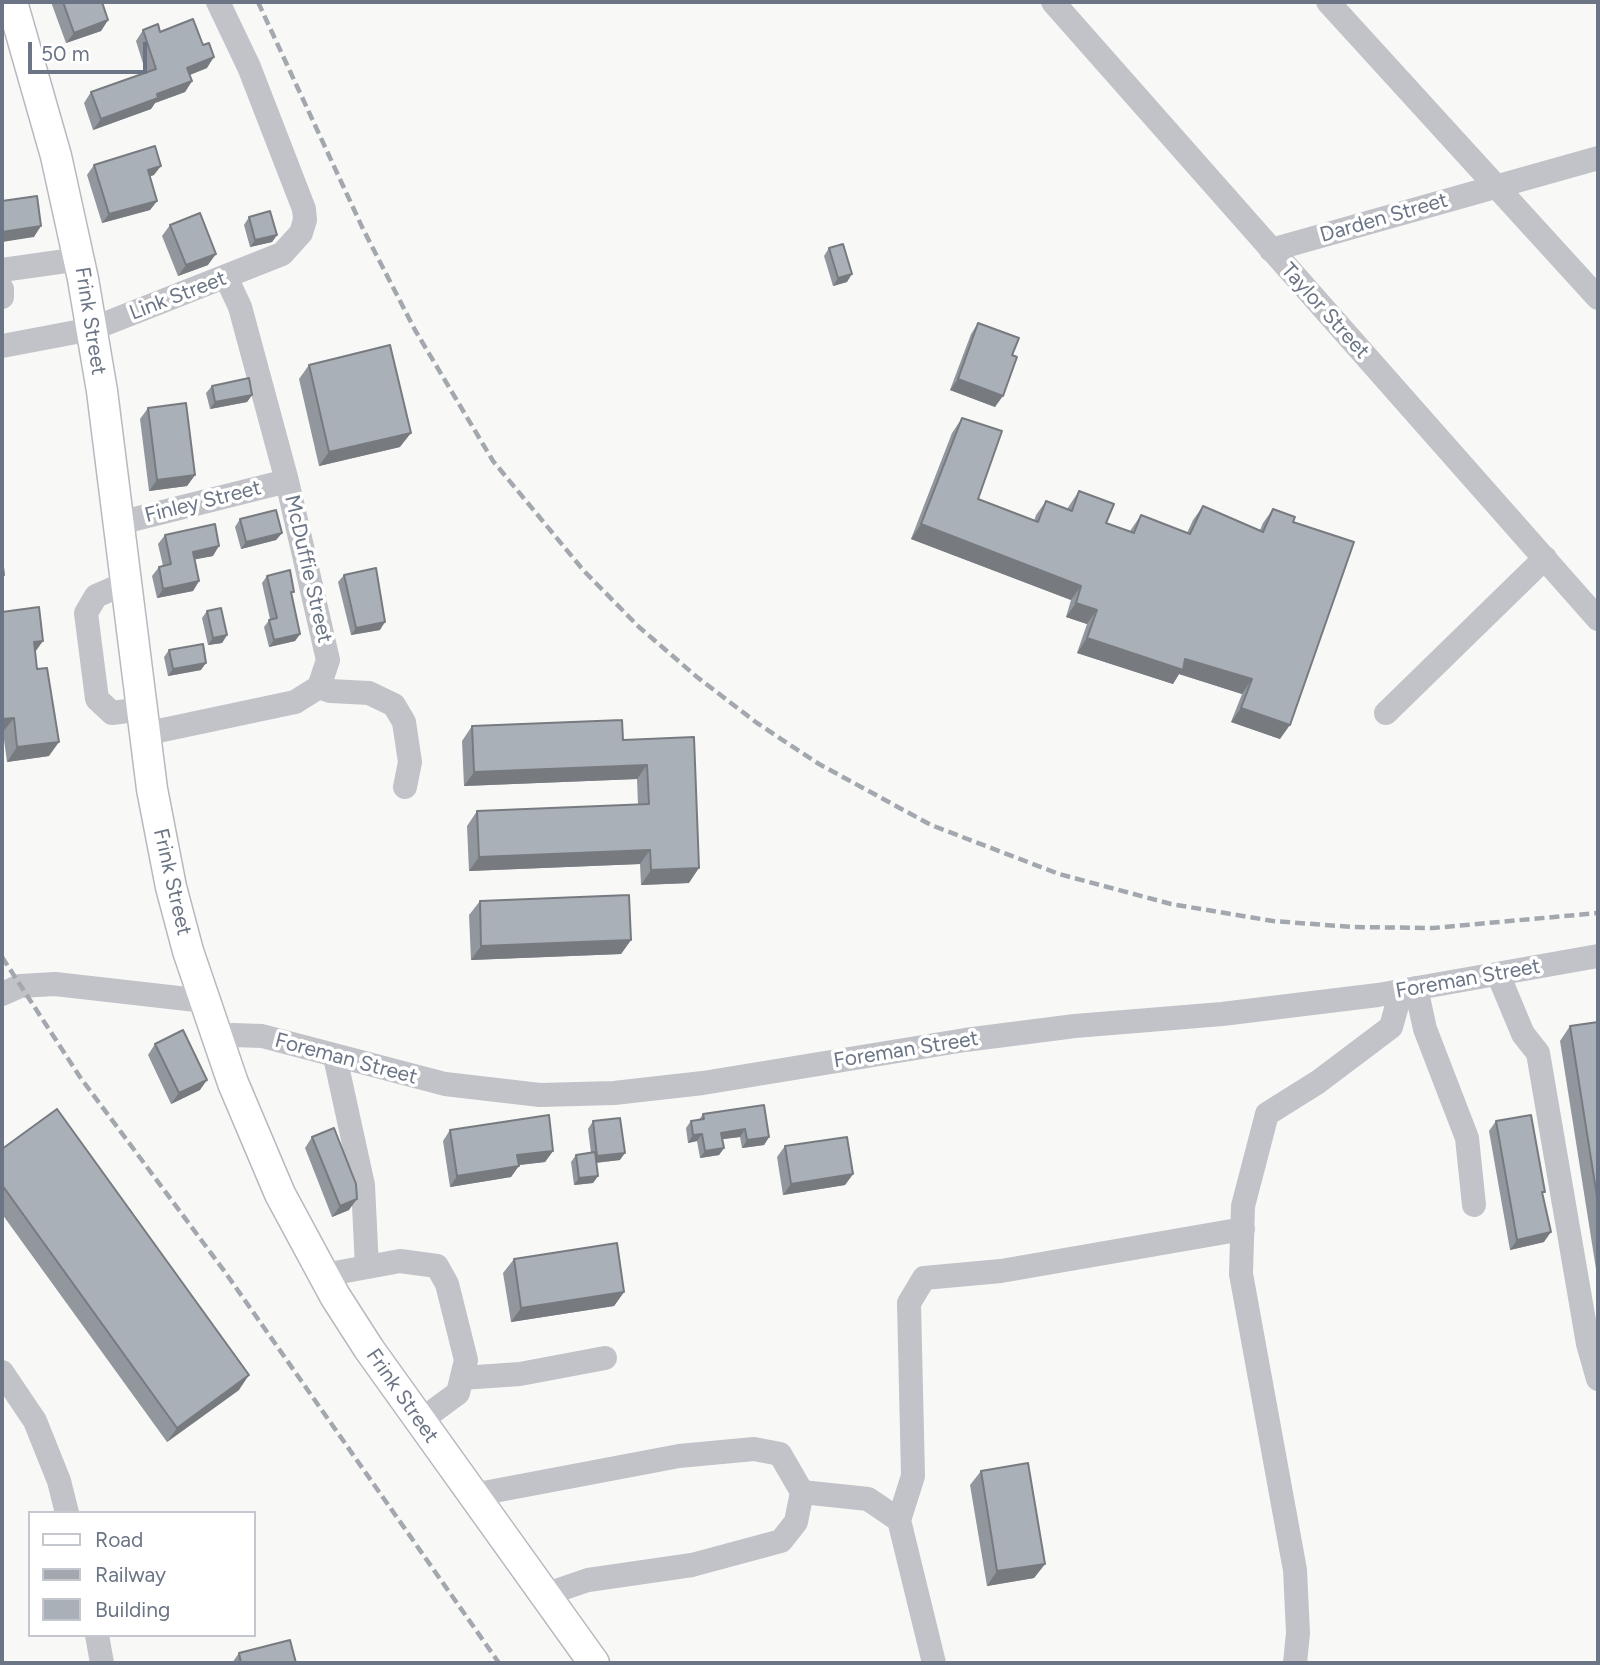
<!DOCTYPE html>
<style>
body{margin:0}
#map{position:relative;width:1600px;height:1665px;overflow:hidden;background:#f8f9f7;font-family:Figtree,sans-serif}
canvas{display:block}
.frame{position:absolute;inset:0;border:4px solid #6b7585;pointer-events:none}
.legend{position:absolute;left:28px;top:1511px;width:228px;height:126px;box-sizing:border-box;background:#fff;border:2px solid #c4c8ce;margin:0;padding:9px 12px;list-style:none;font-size:21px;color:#6b7585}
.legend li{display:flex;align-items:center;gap:14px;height:35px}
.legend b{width:35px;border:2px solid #c4c8ce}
.scale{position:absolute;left:28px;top:42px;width:119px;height:32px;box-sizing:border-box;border:4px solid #6b7585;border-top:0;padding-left:9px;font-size:21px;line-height:24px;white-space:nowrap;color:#6b7585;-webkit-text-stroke:5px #fff;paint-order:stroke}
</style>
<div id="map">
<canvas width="1600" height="1665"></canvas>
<div class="frame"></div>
<ul class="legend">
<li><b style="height:9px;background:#fff"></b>Road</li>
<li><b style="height:9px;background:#a3a7ae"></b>Railway</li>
<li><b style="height:19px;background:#aab0b7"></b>Building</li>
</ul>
<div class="scale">50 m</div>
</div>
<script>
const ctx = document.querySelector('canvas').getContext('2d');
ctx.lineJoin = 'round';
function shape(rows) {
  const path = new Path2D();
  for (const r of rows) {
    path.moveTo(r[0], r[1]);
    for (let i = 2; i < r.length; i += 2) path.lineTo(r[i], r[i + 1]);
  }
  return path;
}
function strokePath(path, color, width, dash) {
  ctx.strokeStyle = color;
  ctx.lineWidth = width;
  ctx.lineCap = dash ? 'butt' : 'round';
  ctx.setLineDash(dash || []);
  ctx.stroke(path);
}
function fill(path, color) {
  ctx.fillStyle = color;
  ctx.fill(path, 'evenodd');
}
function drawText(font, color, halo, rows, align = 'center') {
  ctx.font = font + ' Figtree,sans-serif';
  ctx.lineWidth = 7;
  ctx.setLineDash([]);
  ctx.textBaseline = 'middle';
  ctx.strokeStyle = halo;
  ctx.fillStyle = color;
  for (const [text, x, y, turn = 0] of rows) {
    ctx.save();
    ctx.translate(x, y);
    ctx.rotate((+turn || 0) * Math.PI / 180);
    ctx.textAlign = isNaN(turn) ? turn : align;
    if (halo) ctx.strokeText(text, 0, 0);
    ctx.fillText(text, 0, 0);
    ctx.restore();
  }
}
const major = shape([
 [12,2,56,156,83,279,102,391,152,789,171,887,188,951,233,1083,280,1194,335,1296,369,1349,594,1663]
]);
strokePath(major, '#b7b9be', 33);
strokePath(shape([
 [1053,2,1598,619],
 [1328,2,1598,298],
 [1271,250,1598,158],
 [2,270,80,259],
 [2,289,2,297],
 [2,346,92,329,282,254,301,233,305,220,304,209,249,67,218,2],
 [119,523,287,481],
 [126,583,96,596,86,613,97,699,112,713,142,709],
 [319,687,330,691,369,693,394,705,404,722,410,762,405,787],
 [1386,713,1545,558],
 [144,734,295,702,319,687,328,660,287,481,240,307,226,277],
 [1498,974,1523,1034,1538,1053,1588,1344,1598,1379],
 [1416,988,1425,1029,1467,1138,1474,1205],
 [2,994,20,986,55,984,205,1001],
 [217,1038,233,1035,262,1036,445,1084,540,1095,614,1093,703,1083,965,1040,1075,1026,1222,1014,1378,995,1598,956],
 [335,1057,363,1185,367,1267],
 [324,1275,400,1261,437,1266,447,1284,466,1360,458,1393,420,1421],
 [2,1372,35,1421,59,1481,67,1513],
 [462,1378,520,1374,605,1358],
 [802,1492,868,1499,899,1520,934,1663],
 [473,1495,679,1456,754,1449,780,1454,802,1492,796,1522,781,1541,692,1565,588,1580,544,1595],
 [899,1520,913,1476,909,1303,924,1278,1001,1271,1243,1229],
 [97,1635,102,1663],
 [1295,1663,1298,1633,1295,1570,1241,1274,1243,1206,1267,1114,1318,1082,1391,1027,1401,991]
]), '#c1c3c8', 24);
strokePath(major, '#fff', 30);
strokePath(shape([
 [258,2,363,229,415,330,493,461,584,571,639,627,697,677,757,723,819,764,931,825,1059,874,1171,904,1273,921,1352,927,1433,928,1598,913],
 [2,957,80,1077,225,1272,499,1663]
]), '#a3a7ae', 4.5, [10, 5]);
fill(shape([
 [51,2,102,2,108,20,101,31,66,43],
 [143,30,160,32,207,68,190,75,192,81,185,92,155,103,151,109,93,130,84,103,91,92,146,73,136,41],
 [94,165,154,175,150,176,157,201,150,210,102,223,87,175],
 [249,217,277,235,272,242,250,247,244,225],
 [170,225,208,265,178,276,162,236],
 [829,248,847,282,833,286,824,256],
 [978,323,1012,355,995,407,950,390,971,334],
 [309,365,400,447,319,466,299,379],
 [212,386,252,395,247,402,210,409,206,393],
 [148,408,195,475,187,486,149,491,140,419],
 [962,418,978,499,1034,521,1036,515,1046,501,1067,509,1079,491,1106,523,1130,531,1141,515,1187,533,1193,520,1203,506,1260,530,1263,523,1273,509,1293,522,1280,739,1231,722,1242,694,1179,674,1173,684,1077,653,1087,624,1066,617,1071,600,911,539,952,433],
 [240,519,282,533,276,540,241,549,235,527],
 [165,535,213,556,195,559,199,581,193,591,157,598,152,576,159,567,163,566,158,544],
 [344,575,380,630,351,635,338,582],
 [267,576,291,596,300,634,295,641,269,647,264,627,270,619,262,583],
 [207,611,227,635,222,643,208,645,202,618],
 [169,650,201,670,168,676,164,657],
 [35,652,49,756,7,762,3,732],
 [472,726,623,740,694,737,689,883,641,885,640,864,469,871,467,826,477,811,638,805,637,779,464,786,462,741],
 [480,901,631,940,621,954,471,960,469,915],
 [1598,1022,1598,1268,1596,1269,1560,1041,1570,1026],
 [155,1044,200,1090,171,1104,148,1055],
 [703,1114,769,1137,764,1145,742,1148,740,1137,722,1139,724,1148,719,1155,700,1158,697,1141,688,1143,686,1128,691,1121,699,1120],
 [593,1121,620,1160,596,1163,598,1176,593,1183,574,1185,571,1162,576,1155,591,1153,588,1129],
 [1496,1121,1542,1195,1544,1242,1510,1250,1489,1131],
 [450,1130,553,1151,545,1162,519,1165,511,1177,450,1187,443,1141],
 [312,1137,349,1210,332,1217,305,1148],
 [785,1146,853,1174,845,1185,783,1195,777,1157],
 [2,1149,239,1390,167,1442,2,1214],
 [514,1259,624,1292,614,1306,511,1322,503,1273],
 [981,1471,1045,1564,1034,1578,987,1586,970,1485],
 [239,1653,296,1663,232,1663]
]), '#92979d');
fill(shape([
 [108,20,101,31,66,43,74,33],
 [214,57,207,68,179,79,187,68],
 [192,81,185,92,155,103,151,109,93,130,101,119,157,94],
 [161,166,154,175,142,179,148,170],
 [157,201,150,210,102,223,109,214],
 [41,226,34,237,2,242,2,232],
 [277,235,272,242,250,247,255,240],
 [216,254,208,265,178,276,186,265],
 [852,274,847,282,833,286,838,278],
 [958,379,1003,396,995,407,950,390],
 [252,395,247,402,210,409,215,402],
 [411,433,400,447,319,466,329,452],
 [195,475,187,486,149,491,157,480],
 [921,524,1081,586,1071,600,911,539],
 [282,533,276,540,241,549,246,542],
 [219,546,213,556,187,561,193,552],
 [199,581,193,591,157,598,163,589],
 [1076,603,1097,610,1087,624,1066,617],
 [385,622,380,630,351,635,356,628],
 [300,634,295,641,269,647,274,640],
 [227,635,222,643,208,645,213,638],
 [1087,638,1185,659,1252,679,1242,694,1179,674,1173,684,1077,653],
 [43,641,33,655,34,642],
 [206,663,201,670,168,676,173,669],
 [1241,708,1290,725,1280,739,1231,722],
 [14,718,3,732,2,732,2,719],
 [59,742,49,756,7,762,17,747],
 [647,765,637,779,464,786,474,772],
 [650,850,640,864,469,871,479,857],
 [699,868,689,883,641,885,651,870],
 [631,940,621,954,471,960,481,946],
 [207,1080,200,1090,171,1104,179,1093],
 [745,1129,740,1137,716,1140,721,1133],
 [702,1134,697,1141,688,1143,693,1135],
 [769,1137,764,1145,742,1148,747,1140],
 [724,1148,719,1155,700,1158,705,1151],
 [553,1151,545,1162,510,1166,517,1155],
 [625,1153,620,1160,592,1163,597,1156],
 [519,1166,511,1177,450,1187,457,1176],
 [853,1174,845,1185,783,1195,791,1184],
 [598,1176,593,1183,574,1185,579,1178],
 [357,1199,349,1210,332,1217,340,1206],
 [1551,1232,1544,1242,1510,1250,1517,1240],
 [624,1292,614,1306,511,1322,521,1308],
 [249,1375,239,1390,167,1442,177,1428],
 [1045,1564,1034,1578,987,1586,997,1571]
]), '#777b80');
const building = shape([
 [63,2,102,2,108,20,74,33,63,2],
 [193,19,203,45,209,43,214,57,187,68,192,81,157,94,158,98,101,119,91,92,156,69,143,30,158,24,160,32,193,19],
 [155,146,161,166,148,170,157,201,109,214,94,165,155,146],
 [37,196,41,226,2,232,2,201,37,196],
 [270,211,277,235,255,240,249,217,270,211],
 [200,213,216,254,186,265,170,225,200,213],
 [843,244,852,274,838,278,829,248,843,244],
 [978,323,1019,338,1012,355,1017,357,1003,396,958,379,978,323],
 [390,345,411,433,329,452,309,365,390,345],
 [249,378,252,395,215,402,212,386,249,378],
 [186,403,195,475,157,480,148,408,186,403],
 [962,418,1002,431,978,499,1038,522,1046,501,1072,511,1079,491,1114,504,1106,523,1134,533,1141,515,1190,534,1203,506,1263,532,1273,509,1295,517,1293,522,1354,542,1290,725,1241,708,1252,679,1185,659,1183,670,1087,638,1097,610,1076,603,1081,586,921,524,962,418],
 [276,510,282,533,246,542,240,519,276,510],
 [215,524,219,546,193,552,199,581,163,589,159,567,171,564,165,535,215,524],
 [2,558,4,575,2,575,2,558],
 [376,568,385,622,356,628,344,575,376,568],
 [290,570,294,592,291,592,300,634,274,640,269,620,277,618,267,576,290,570],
 [39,607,43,641,34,642,37,669,47,668,59,742,17,747,14,718,2,719,2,612,39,607],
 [221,608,227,635,213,638,207,611,221,608],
 [203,644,206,663,173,669,169,650,203,644],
 [622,720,623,740,694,737,699,868,651,870,650,850,479,857,477,811,649,804,647,765,474,772,472,726,622,720],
 [629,895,631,940,481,946,480,901,629,895],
 [1598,1022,1598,1203,1570,1026,1598,1022],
 [183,1030,207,1080,179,1093,155,1044,183,1030],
 [764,1105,769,1137,747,1140,745,1129,721,1133,724,1148,705,1151,702,1134,693,1135,691,1121,704,1119,703,1114,764,1105],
 [57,1109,249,1375,177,1428,2,1185,2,1149,57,1109],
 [549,1115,553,1151,517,1155,519,1166,457,1176,450,1130,549,1115],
 [1531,1115,1545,1192,1542,1192,1551,1232,1517,1240,1496,1121,1531,1115],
 [620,1118,625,1153,597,1156,593,1121,620,1118],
 [334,1128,356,1184,357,1199,340,1206,312,1137,334,1128],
 [847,1137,853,1174,791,1184,785,1146,847,1137],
 [595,1152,598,1176,579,1178,576,1155,595,1152],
 [617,1243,624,1292,521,1308,514,1259,617,1243],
 [1028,1463,1045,1564,997,1571,981,1471,1028,1463],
 [290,1640,296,1663,241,1663,239,1653,290,1640]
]);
fill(building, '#aab0b7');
strokePath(building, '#777b80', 2);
drawText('21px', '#6b7585', '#fff', [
 ["Darden Street",1384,218,-16],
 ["Link Street",178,296,-21],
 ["Taylor Street",1325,311,48],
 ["Frink Street",90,321,81],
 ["Finley Street",203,502,-14],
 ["McDuffie Street",308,569,77],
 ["Frink Street",172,882,77],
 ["Foreman Street",1468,979,-10],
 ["Foreman Street",906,1050,-9],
 ["Foreman Street",346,1059,15],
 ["Frink Street",402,1396,55]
]);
</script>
